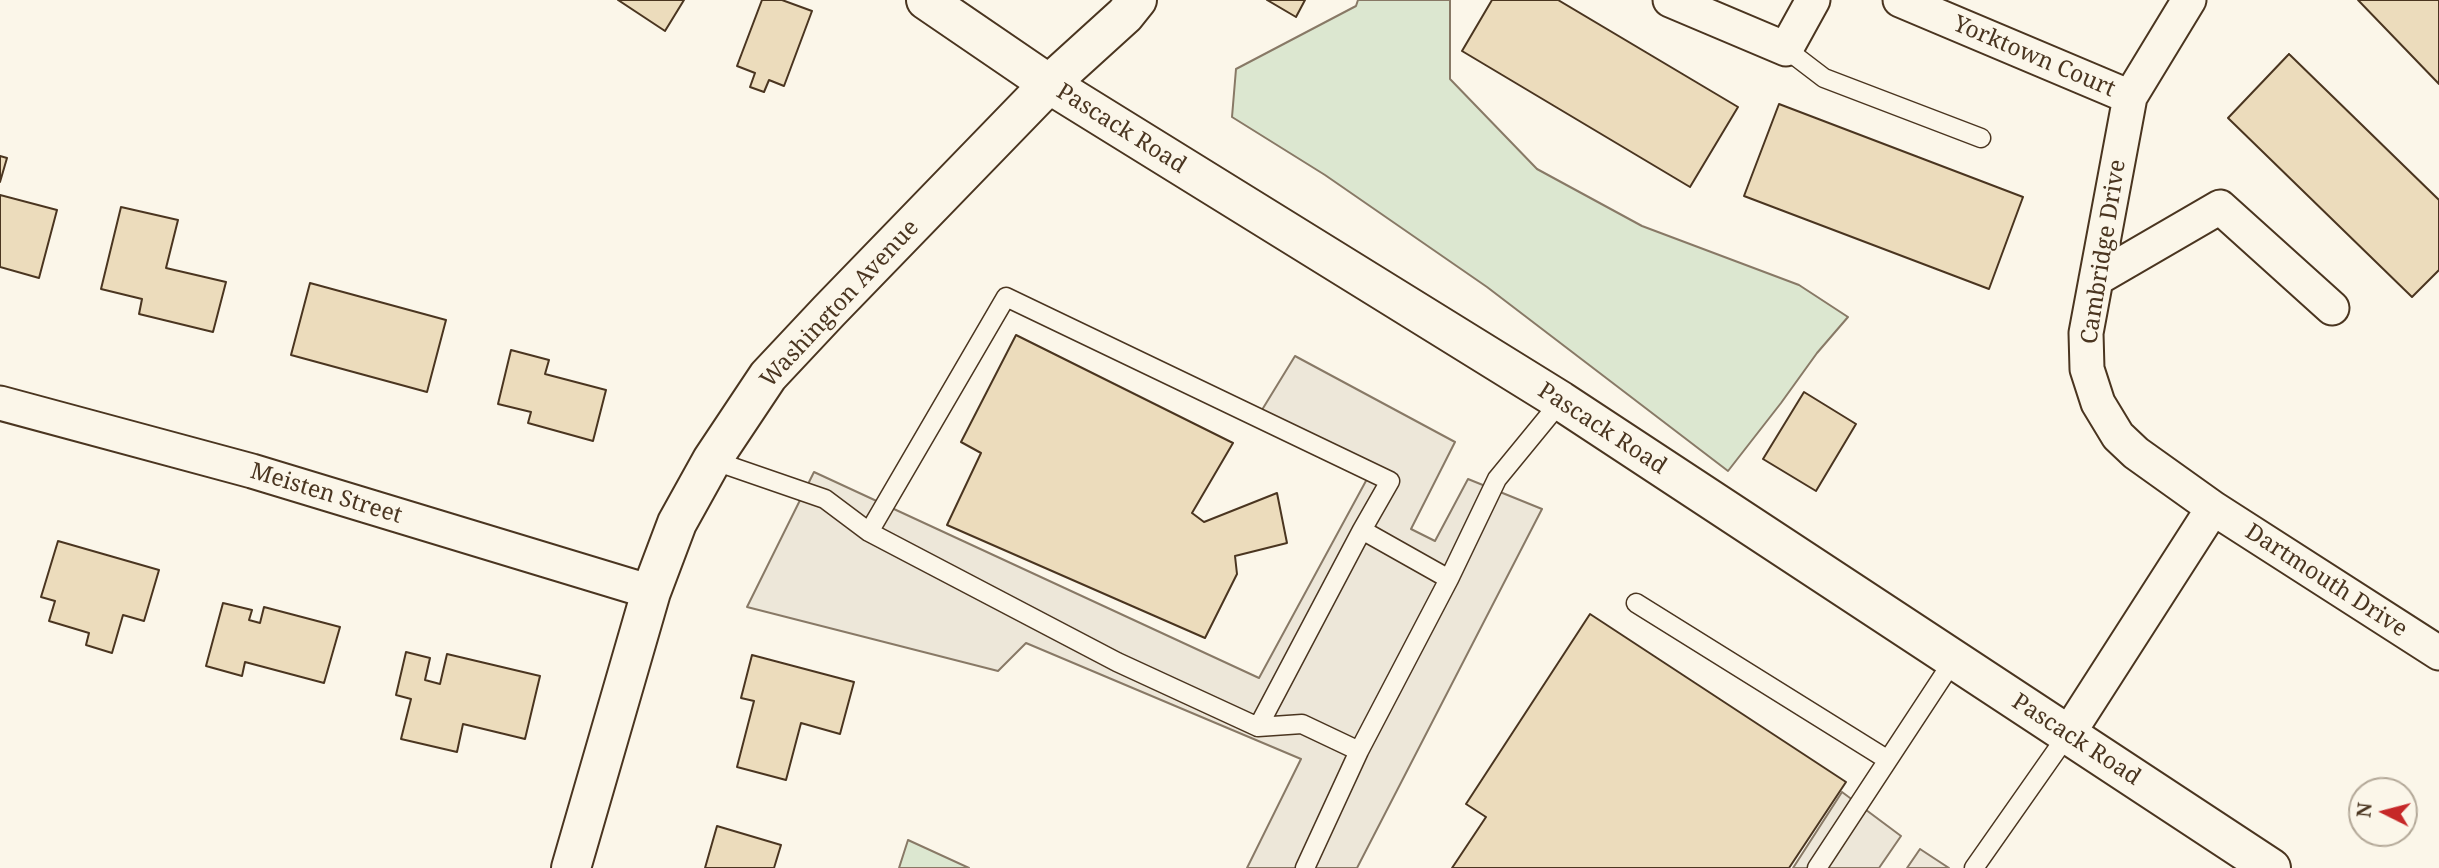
<!DOCTYPE html>
<style>
body{margin:0}
#map{position:relative;width:2439px;height:868px;overflow:hidden;background:#fbf6e9;font-family:"Noto Serif",serif}
canvas{display:block}
.north{position:absolute;left:2348px;top:777px;width:70px;height:70px;box-sizing:border-box;background:#fbf6e9;border:2px solid #b4a999;border-radius:50%;rotate:276deg;font-size:19px;font-weight:700;line-height:28px;text-align:center;color:#4a3520}
.north::after{content:'';display:block;margin:auto;width:24px;height:32px;background:#c62828;clip-path:polygon(50% 0,100% 100%,50% 72%,0 100%)}
</style>
<div id="map">
<canvas width="2439" height="868"></canvas>
<div class="north">N</div>
</div>
<script>
const ctx = document.querySelector('canvas').getContext('2d');
ctx.lineJoin = 'round';
function fill(path, color) {
  ctx.fillStyle = color;
  ctx.fill(path, 'evenodd');
}
function shape(rows) {
  const path = new Path2D();
  for (const r of rows) {
    path.moveTo(r[0], r[1]);
    for (let i = 2; i < r.length; i += 2) path.lineTo(r[i], r[i + 1]);
  }
  return path;
}
function strokePath(path, color, width, dash) {
  ctx.strokeStyle = color;
  ctx.lineWidth = width;
  ctx.lineCap = dash ? 'butt' : 'round';
  ctx.setLineDash(dash || []);
  ctx.stroke(path);
}
function drawText(font, color, halo, rows, align = 'center') {
  ctx.font = font + ' "Noto Serif",serif';
  ctx.lineWidth = 5;
  ctx.setLineDash([]);
  ctx.textBaseline = 'middle';
  ctx.strokeStyle = halo;
  ctx.fillStyle = color;
  for (const [text, x, y, turn = 0] of rows) {
    ctx.save();
    ctx.translate(x, y);
    ctx.rotate((+turn || 0) * Math.PI / 180);
    ctx.textAlign = isNaN(turn) ? turn : align;
    if (halo) ctx.strokeText(text, 0, 0);
    ctx.fillText(text, 0, 0);
    ctx.restore();
  }
}
const green = shape([
 [1358,0,1450,0,1450,79,1537,169,1642,226,1799,285,1848,317,1817,353,1781,403,1728,471,1487,287,1325,175,1232,117,1236,69,1356,6,1358,0],
 [908,840,969,868,899,868,908,840]
]);
fill(green, '#dce7d0');
strokePath(green, '#887966', 2);
const parking = shape([
 [1295,356,1455,442,1411,529,1435,541,1468,479,1542,509,1357,868,1247,868,1301,759,1026,643,998,671,747,607,814,472,1259,678,1367,479,1257,418,1295,356],
 [1842,792,1901,836,1879,868,1793,868,1842,792],
 [1920,849,1949,868,1907,868,1920,849]
]);
fill(parking, '#ede7d9');
strokePath(parking, '#887966', 2);
const building = shape([
 [618,0,684,0,665,31,618,0],
 [762,0,782,0,812,11,784,86,769,80,764,92,750,87,755,73,737,66,762,0],
 [1267,0,1305,0,1296,17,1267,0],
 [1492,0,1558,0,1738,107,1690,187,1462,51,1492,0],
 [2358,0,2439,0,2439,84,2358,0],
 [2289,54,2439,200,2439,270,2412,297,2228,118,2289,54],
 [1779,104,2023,197,1989,289,1744,196,1779,104],
 [0,156,7,158,0,182,0,156],
 [0,195,57,210,39,278,0,267,0,195],
 [121,207,178,220,166,268,226,282,213,332,139,314,142,299,101,289,121,207],
 [310,283,446,320,427,392,291,355,310,283],
 [1016,335,1233,443,1192,513,1204,522,1277,493,1287,543,1235,556,1237,574,1205,638,947,525,981,453,961,442,1016,335],
 [511,350,549,360,545,374,606,390,593,441,528,423,531,412,498,404,511,350],
 [1804,392,1856,424,1816,491,1763,459,1804,392],
 [58,541,159,570,144,621,123,615,112,653,86,645,89,633,49,621,55,601,41,597,58,541],
 [223,603,252,610,249,620,260,623,264,607,340,627,324,683,245,662,242,676,206,666,223,603],
 [1590,614,1846,782,1789,868,1452,868,1486,817,1466,804,1590,614],
 [406,652,430,658,425,680,440,684,447,654,540,676,525,739,463,724,457,752,401,739,411,699,396,695,406,652],
 [752,655,854,682,840,734,801,723,786,780,737,767,754,701,741,698,752,655],
 [717,826,781,845,774,868,705,868,717,826]
]);
fill(building, '#ecdcbc');
strokePath(building, '#4a3520', 2);
const service = shape([
 [1786,49,1824,78,1981,138],
 [712,460,825,499,869,532,1117,662,1258,727,1362,530,1449,579,1497,479,1561,401],
 [869,532,1006,297,1390,481,1362,530],
 [1636,603,1888,760],
 [1258,727,1302,724,1359,751,1305,868],
 [1359,751,1449,579],
 [1817,868,1953,661],
 [1974,868,2068,734]
]);
const minor = shape([
 [1670,0,1786,49,1813,0],
 [1900,0,2130,97],
 [2189,0,2130,97,2086,333,2087,369,2098,403,2118,436,2136,453,2213,508,2439,653],
 [2096,279,2220,207,2332,308],
 [0,403,252,471,651,592],
 [2068,734,2213,508]
]);
const tertiary = shape([
 [926,0,1049,84,1561,401,2271,868]
]);
const primary = shape([
 [571,868,651,592,677,523,712,460,768,376,829,311,1049,84,1125,15,1137,0]
]);
strokePath(service, '#4a3520', 21);
strokePath(minor, '#4a3520', 37);
strokePath(tertiary, '#4a3520', 42);
strokePath(primary, '#4a3520', 42);
strokePath(service, '#fbf6e9', 18);
strokePath(minor, '#fbf6e9', 33);
strokePath(tertiary, '#fbf6e9', 38);
strokePath(primary, '#fbf6e9', 38);
drawText('23px', '#4a3520', '#fbf6e9', [
 ["Yorktown Court",2034,57,23],
 ["Pascack Road",1121,129,32],
 ["Cambridge Drive",2104,252,-81],
 ["Washington Avenue",840,304,-47],
 ["Pascack Road",1602,429,33],
 ["Meisten Street",326,494,17],
 ["Dartmouth Drive",2326,581,33],
 ["Pascack Road",2076,740,33]
]);
</script>
